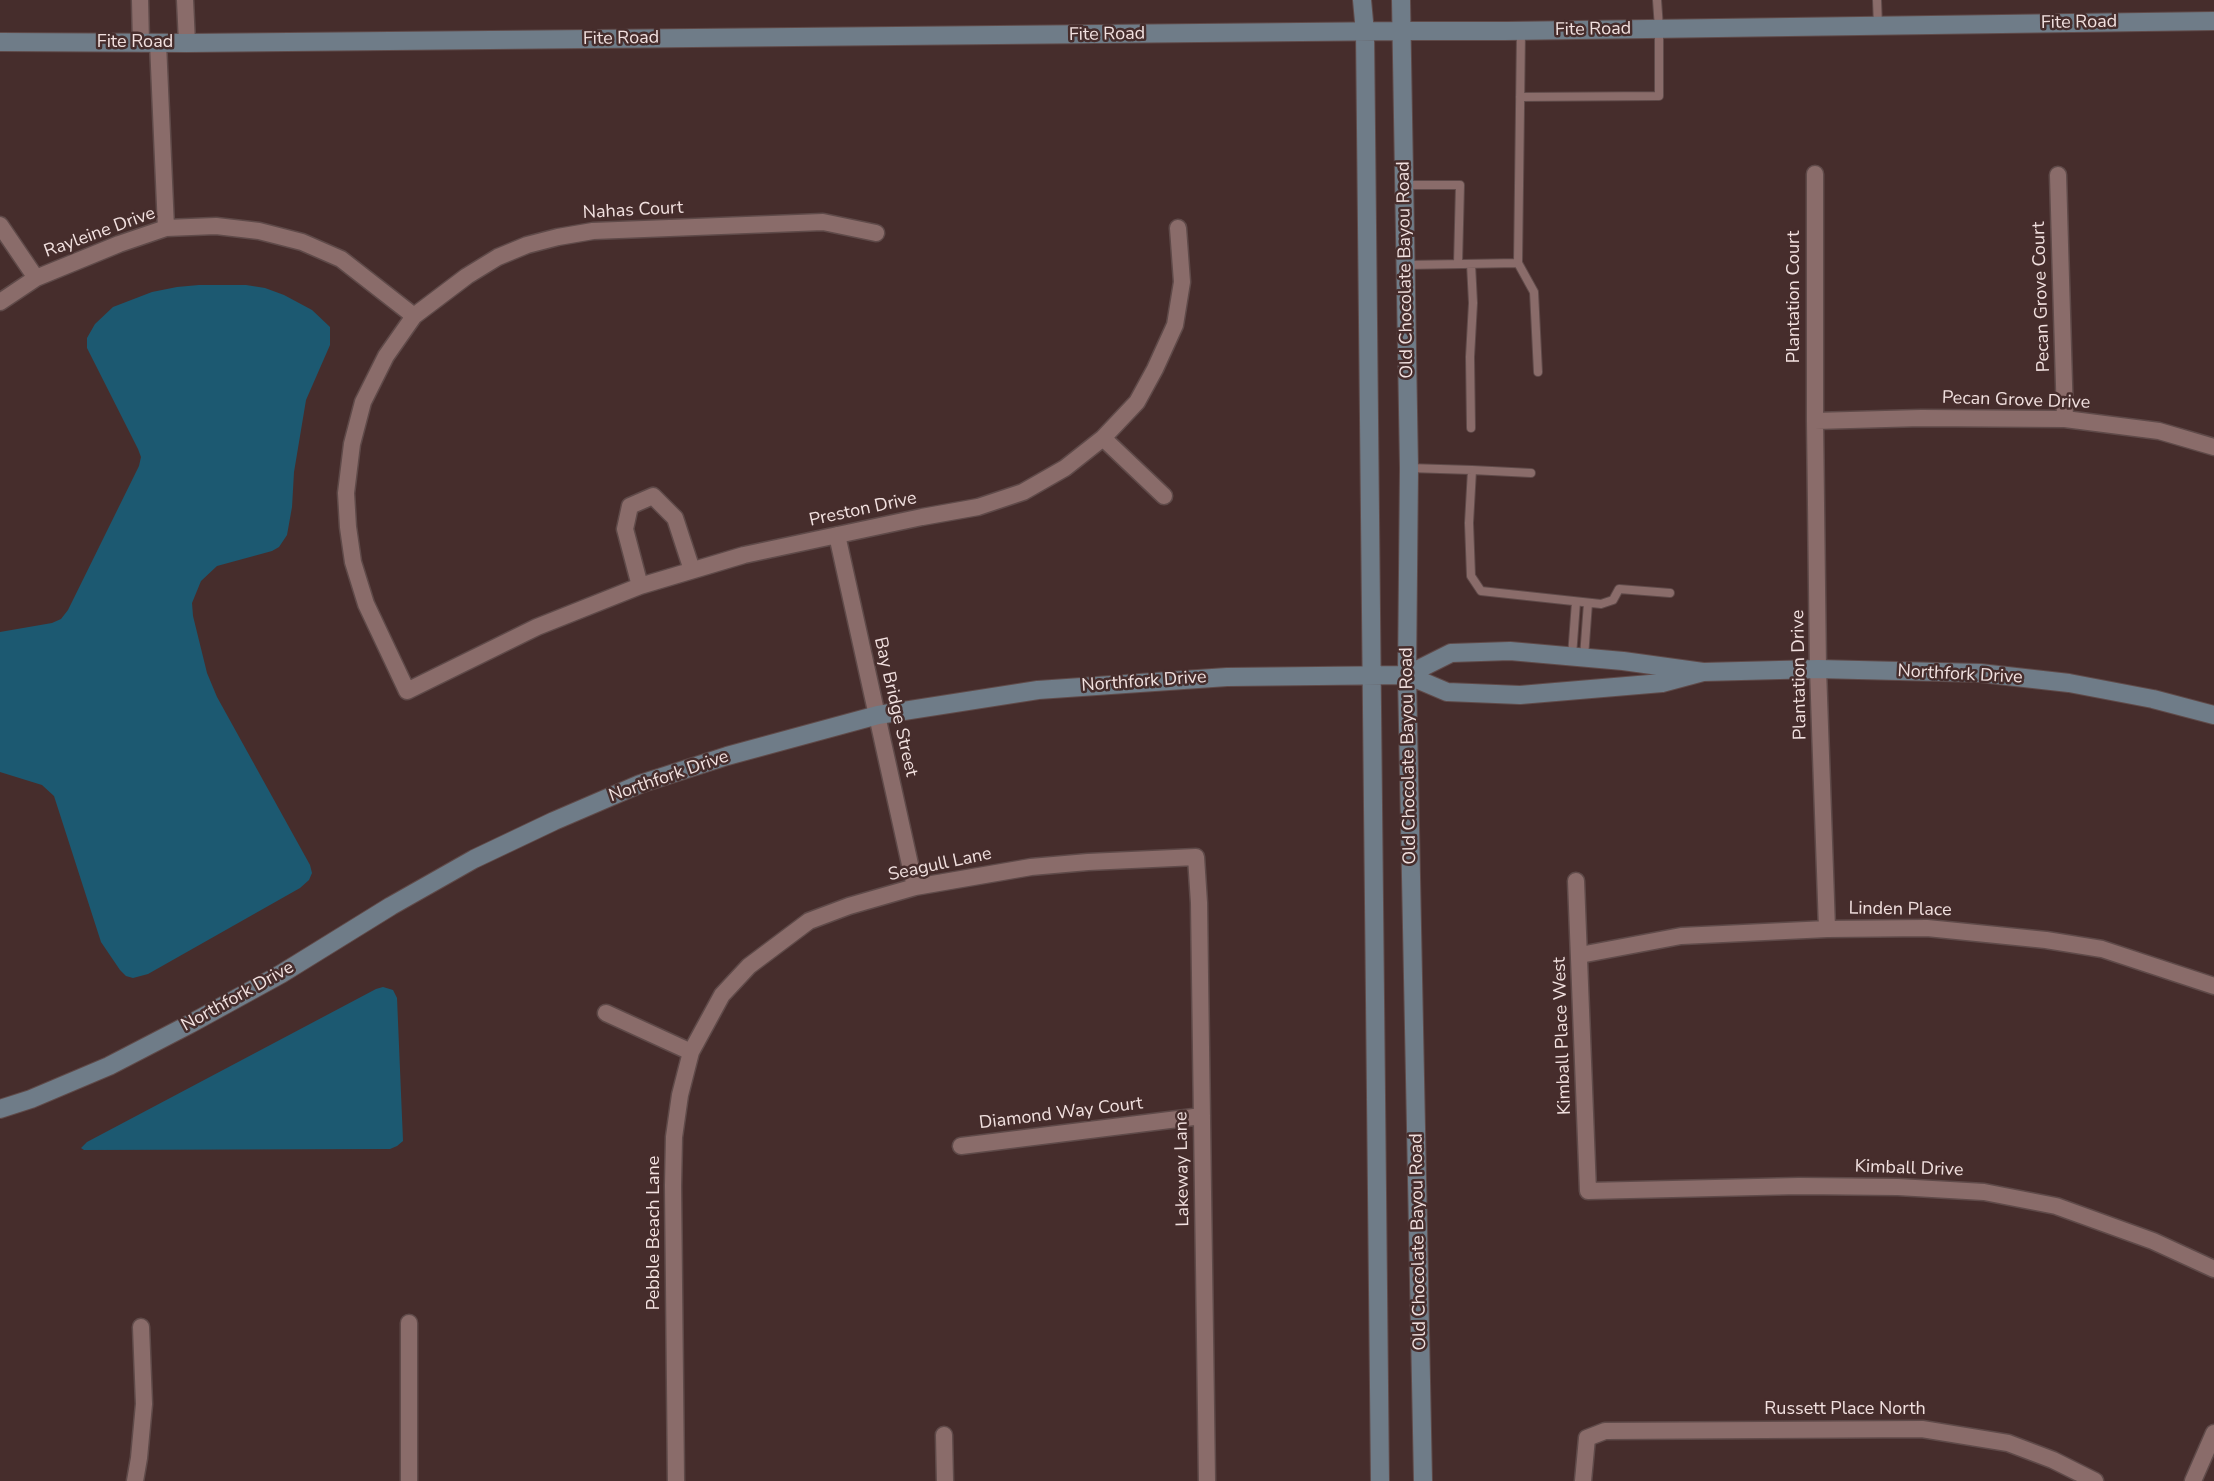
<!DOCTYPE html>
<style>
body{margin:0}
canvas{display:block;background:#462d2c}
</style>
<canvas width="2214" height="1481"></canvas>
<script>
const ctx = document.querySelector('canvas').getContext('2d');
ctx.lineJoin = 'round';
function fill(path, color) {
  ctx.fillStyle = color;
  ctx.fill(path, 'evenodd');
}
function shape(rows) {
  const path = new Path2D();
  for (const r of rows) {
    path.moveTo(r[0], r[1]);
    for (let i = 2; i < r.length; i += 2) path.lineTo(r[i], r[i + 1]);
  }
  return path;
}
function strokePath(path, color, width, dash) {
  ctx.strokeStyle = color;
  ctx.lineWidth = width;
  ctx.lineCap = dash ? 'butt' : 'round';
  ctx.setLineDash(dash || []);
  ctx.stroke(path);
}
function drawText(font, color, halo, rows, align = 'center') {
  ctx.font = font + ' "Nunito Sans",sans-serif';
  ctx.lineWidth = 5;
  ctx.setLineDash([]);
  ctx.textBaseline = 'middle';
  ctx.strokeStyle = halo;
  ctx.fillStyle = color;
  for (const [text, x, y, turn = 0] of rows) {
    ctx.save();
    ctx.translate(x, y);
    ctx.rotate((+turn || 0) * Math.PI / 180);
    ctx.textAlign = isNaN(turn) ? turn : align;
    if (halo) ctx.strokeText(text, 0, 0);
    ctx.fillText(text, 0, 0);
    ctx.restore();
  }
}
fill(shape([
 [199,285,246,285,265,288,284,295,312,310,330,327,330,345,306,400,294,472,292,507,287,535,279,547,272,551,217,566,201,581,192,603,193,616,207,673,217,697,310,865,312,873,309,880,300,888,148,974,133,978,126,976,120,970,101,942,54,796,42,785,0,772,0,632,52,623,61,619,68,610,139,466,141,457,138,449,87,348,87,338,95,324,113,307,152,292,177,287],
 [383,987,393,990,397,998,403,1141,397,1146,390,1149,84,1150,81,1148,87,1142,376,989]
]), '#1c5971');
const lane = shape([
 [1877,0,1878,26],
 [1520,97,1659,96,1659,28,1657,0],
 [1405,185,1460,185,1458,264],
 [1518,263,1534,292,1538,372],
 [1406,265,1518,263,1521,31],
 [1471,428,1470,357,1473,303,1471,264],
 [1409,468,1472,470,1469,523,1471,576,1481,591,1601,604,1613,600,1619,589,1670,593],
 [1472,470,1531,473],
 [1572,656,1576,602],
 [1584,657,1588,603]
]);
const street = shape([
 [140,0,141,43],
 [185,0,187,43],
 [158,43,166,228],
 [1815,174,1815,421,1818,669,1827,929],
 [2058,175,2065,419],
 [0,225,36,278],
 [876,233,823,222,593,231,558,237,527,245,498,257,467,276,414,316,386,356,363,402,352,444,346,493,348,527,353,562,366,604,407,691,537,627,640,586,744,555,922,517,978,507,1023,492,1065,468,1103,438,1137,402,1155,369,1175,325,1182,282,1178,228],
 [0,302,36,278,119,244,166,228,216,226,259,231,302,242,341,259,414,316],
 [1815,421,1921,418,2065,419,2159,431,2214,447],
 [1103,438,1164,496],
 [837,535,915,887],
 [640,586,625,529,630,506,653,496,675,518,692,570],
 [1576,881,1588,1191,1799,1186,1898,1187,1984,1192,2056,1206,2153,1241,2214,1269],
 [1580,955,1681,936,1827,929,1927,928,2046,940,2102,949,2214,986],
 [606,1013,691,1052],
 [961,1146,1202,1116],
 [409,1323,409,1481],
 [944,1435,945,1481],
 [135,1481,139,1458,144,1404,141,1327],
 [676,1481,673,1186,674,1137,680,1095,691,1052,722,995,749,966,809,921,849,906,915,887,1031,867,1088,862,1196,857,1199,903,1207,1481],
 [1583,1481,1587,1438,1605,1431,1922,1429,2008,1443,2053,1460,2095,1481],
 [2193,1481,2214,1433]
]);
const secondary = shape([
 [1362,0,1365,32,1380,1481],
 [1401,0,1409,468,1407,675,1423,1481],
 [0,42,187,43,1402,31,1506,31,2214,21],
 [1407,675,1451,653,1510,651,1623,661,1703,672,1818,669,1980,673,2069,683,2153,699,2214,715],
 [0,1109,31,1099,109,1066,190,1024,281,974,391,906,474,859,554,821,640,784,727,756,878,715,1038,690,1227,677,1407,675,1447,692,1520,695,1662,683,1703,672]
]);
strokePath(lane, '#5f4a49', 10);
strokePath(street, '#5f4a49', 19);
strokePath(secondary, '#5f4a49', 20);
strokePath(lane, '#8a6c6a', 8);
strokePath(street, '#8a6c6a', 16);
strokePath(secondary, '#6f7c88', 18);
drawText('18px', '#f1e0df', '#462d2c', [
 ["Fite Road",2079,23,-1],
 ["Fite Road",1593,30,-1],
 ["Fite Road",1107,35,-1],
 ["Fite Road",621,39,-1],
 ["Fite Road",135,43],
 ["Nahas Court",633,211,-3],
 ["Rayleine Drive",100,233,-20],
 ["Old Chocolate Bayou Road",1406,270,-91],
 ["Plantation Court",1795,297,-90],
 ["Pecan Grove Court",2042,297,-92],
 ["Pecan Grove Drive",2016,401,2],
 ["Preston Drive",863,510,-12],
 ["Plantation Drive",1800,675,-91],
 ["Northfork Drive",1960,675,3],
 ["Northfork Drive",1144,682,-4],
 ["Bay Bridge Street",895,707,77],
 ["Old Chocolate Bayou Road",1409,756,-91],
 ["Northfork Drive",669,777,-19],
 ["Seagull Lane",940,865,-12],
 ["Linden Place",1900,910,1],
 ["Northfork Drive",238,997,-29],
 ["Kimball Place West",1563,1036,-92],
 ["Diamond Way Court",1061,1114,-7],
 ["Lakeway Lane",1183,1169,-91],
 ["Kimball Drive",1909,1169,2],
 ["Pebble Beach Lane",655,1233,-90],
 ["Old Chocolate Bayou Road",1419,1242,-91],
 ["Russett Place North",1845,1410]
]);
</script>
